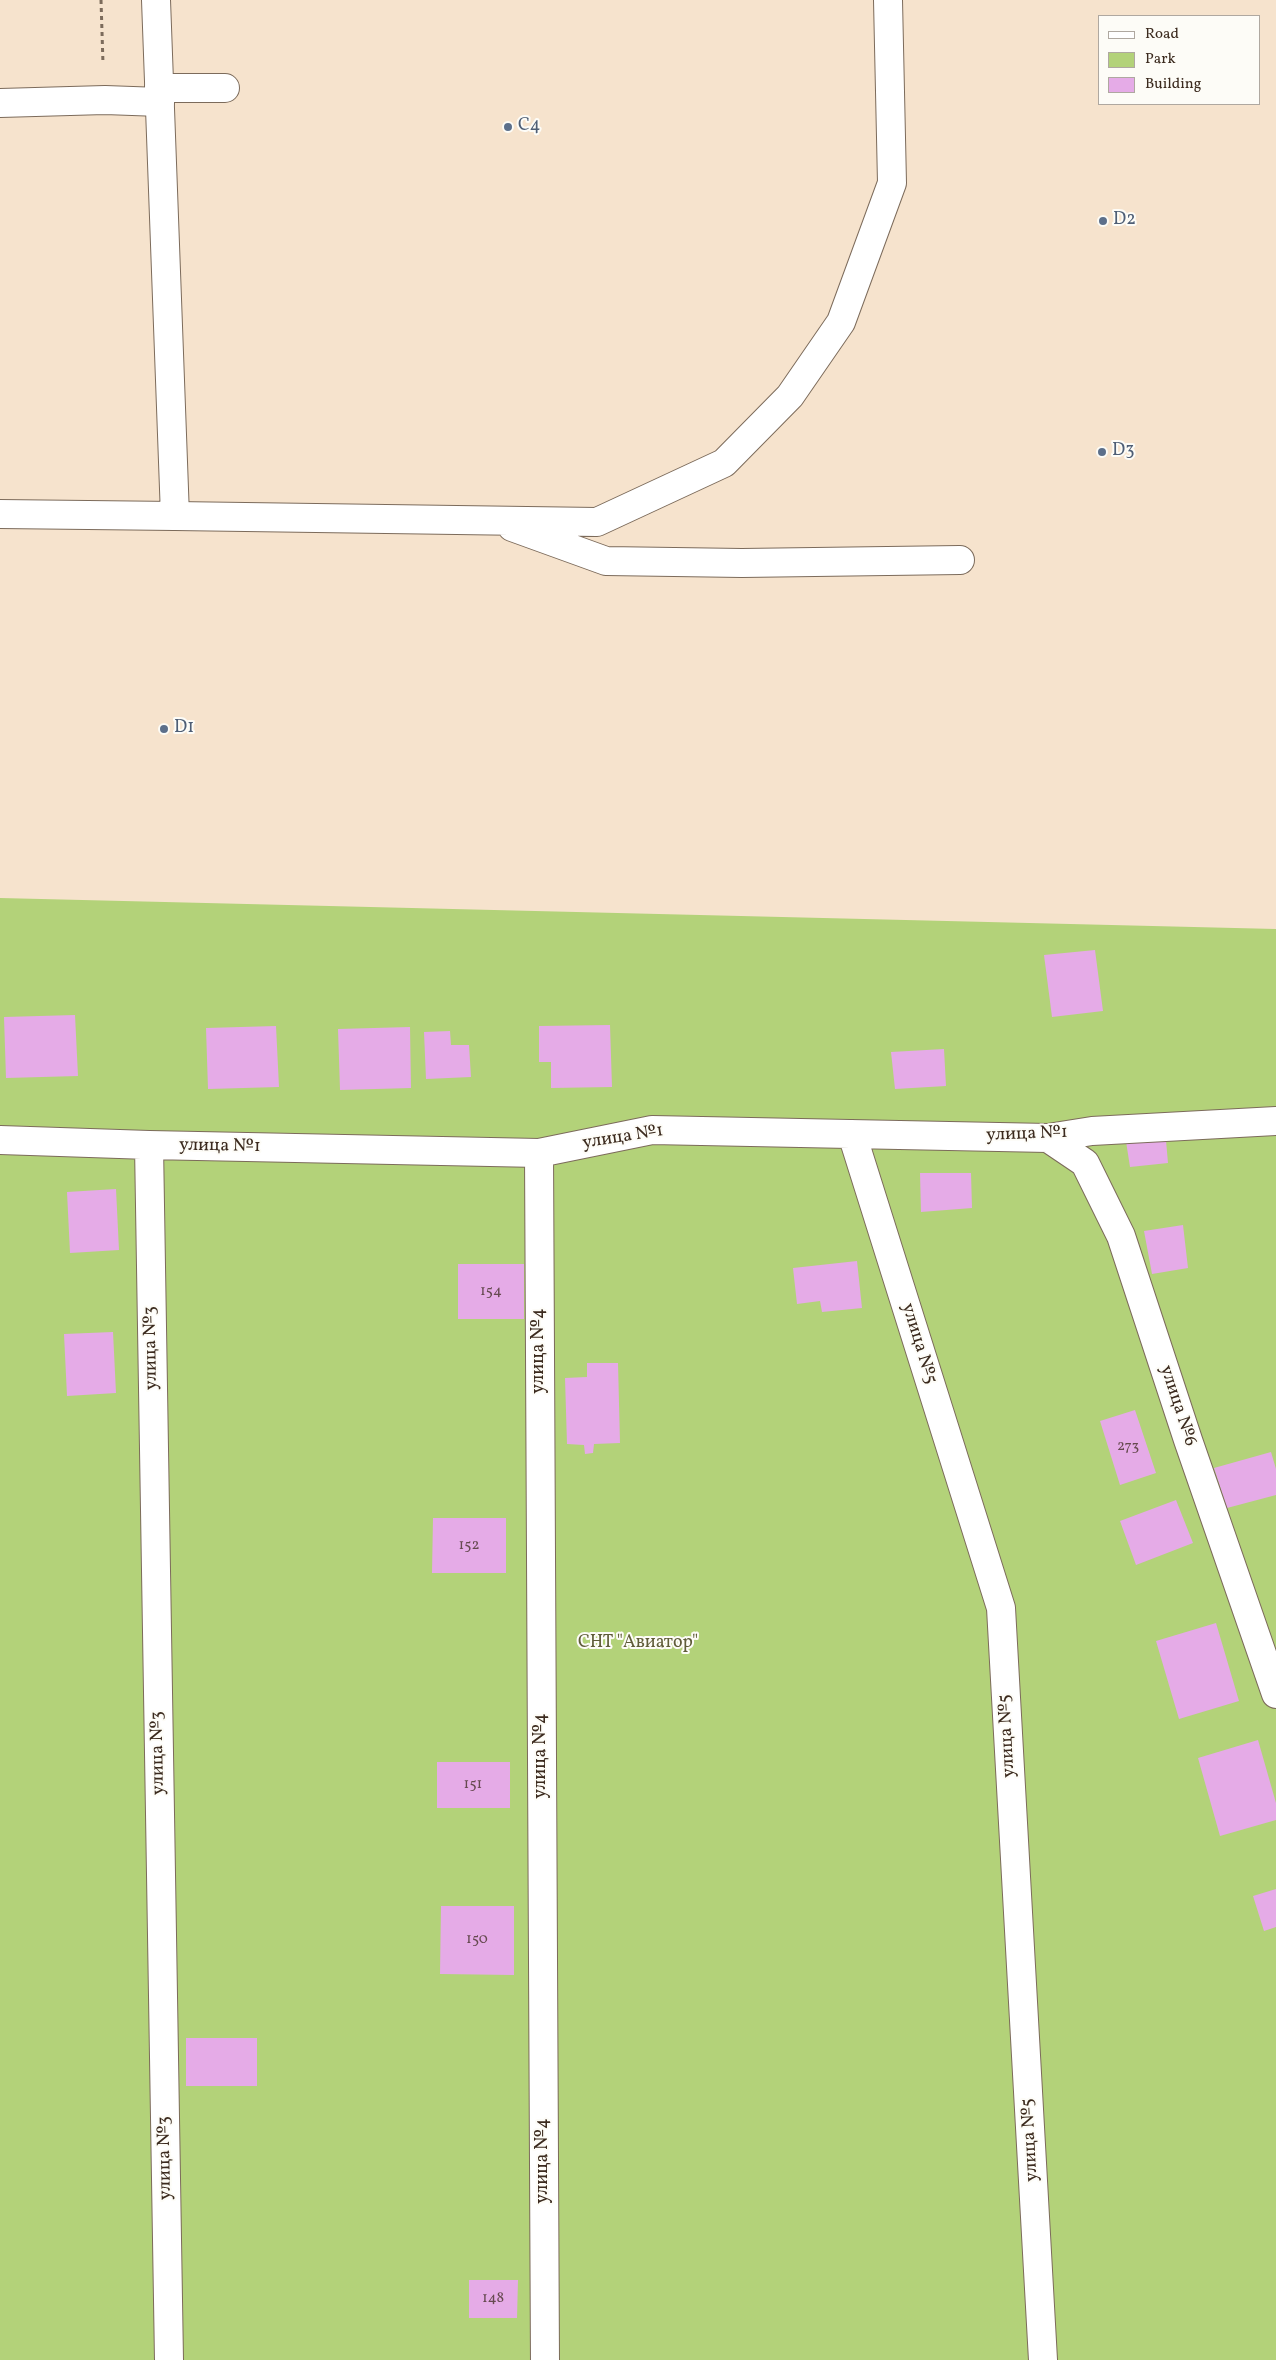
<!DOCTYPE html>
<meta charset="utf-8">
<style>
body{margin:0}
#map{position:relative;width:1276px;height:2360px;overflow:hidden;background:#f6e3cd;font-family:Vollkorn,serif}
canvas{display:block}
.legend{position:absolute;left:1098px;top:15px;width:162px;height:90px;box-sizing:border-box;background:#fdfcf7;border:1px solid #afa8a0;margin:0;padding:6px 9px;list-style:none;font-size:15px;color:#3b2a1e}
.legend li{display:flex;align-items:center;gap:10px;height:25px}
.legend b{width:25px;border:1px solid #afa8a0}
</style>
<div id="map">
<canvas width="1276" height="2360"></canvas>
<ul class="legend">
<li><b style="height:6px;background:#fff"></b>Road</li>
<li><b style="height:14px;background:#b3d279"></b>Park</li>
<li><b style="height:14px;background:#e5abe7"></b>Building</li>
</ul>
</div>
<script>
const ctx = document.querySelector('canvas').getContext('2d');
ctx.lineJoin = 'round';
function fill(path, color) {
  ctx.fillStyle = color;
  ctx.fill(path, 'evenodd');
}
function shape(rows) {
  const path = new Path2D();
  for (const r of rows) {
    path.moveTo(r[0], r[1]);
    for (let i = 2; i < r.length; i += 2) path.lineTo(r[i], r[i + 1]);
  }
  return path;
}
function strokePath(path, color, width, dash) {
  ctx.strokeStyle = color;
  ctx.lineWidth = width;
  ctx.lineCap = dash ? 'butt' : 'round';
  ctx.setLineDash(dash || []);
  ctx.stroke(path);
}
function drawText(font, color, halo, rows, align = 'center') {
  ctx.font = font + ' Vollkorn,serif';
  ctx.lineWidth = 4;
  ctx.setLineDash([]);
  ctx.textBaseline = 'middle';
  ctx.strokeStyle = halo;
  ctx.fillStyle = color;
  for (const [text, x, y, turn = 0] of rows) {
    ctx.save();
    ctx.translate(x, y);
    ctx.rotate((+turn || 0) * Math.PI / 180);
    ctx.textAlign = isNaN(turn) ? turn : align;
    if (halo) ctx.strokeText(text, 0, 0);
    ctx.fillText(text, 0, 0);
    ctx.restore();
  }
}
fill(shape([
 [0,898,1276,929,1276,2360,0,2360]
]), '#b3d279');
fill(shape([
 [1095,950,1103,1011,1052,1017,1044,955],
 [75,1015,78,1076,6,1078,4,1017],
 [610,1025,612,1087,551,1088,551,1062,539,1062,539,1026],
 [276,1026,279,1087,208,1089,206,1028],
 [410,1027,411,1088,340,1090,338,1029],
 [450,1031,451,1045,469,1045,471,1077,426,1079,424,1032],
 [944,1049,946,1086,895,1089,891,1052],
 [1165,1129,1168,1163,1130,1167,1125,1135],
 [920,1173,971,1173,972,1208,921,1212],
 [116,1189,119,1250,70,1253,67,1192],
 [1183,1225,1188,1268,1152,1274,1144,1231],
 [857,1261,862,1308,822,1312,820,1301,797,1304,793,1268],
 [458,1264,524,1264,524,1319,458,1319],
 [113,1332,116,1393,67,1396,64,1334],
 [587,1363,618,1363,620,1443,594,1444,593,1453,585,1454,584,1445,567,1444,565,1378,587,1377],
 [1135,1410,1156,1473,1120,1485,1100,1421],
 [1271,1452,1276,1469,1276,1495,1227,1508,1214,1468],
 [1176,1500,1193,1543,1136,1565,1120,1521],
 [433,1518,506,1518,506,1573,432,1573],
 [1216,1623,1239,1701,1179,1719,1156,1641],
 [1258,1740,1276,1803,1276,1820,1220,1836,1198,1758],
 [437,1762,510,1762,510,1808,437,1808],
 [1276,1889,1276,1927,1264,1931,1253,1896],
 [441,1906,514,1906,514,1975,440,1974],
 [186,2038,257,2038,257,2086,186,2086],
 [469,2280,518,2280,517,2318,469,2318]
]), '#e5abe7');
const minor = shape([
 [159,88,225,88],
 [0,103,105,100,160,102],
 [175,516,597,522,724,463,790,396,841,322,892,183,888,0],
 [512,527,606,561,742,563,960,560],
 [852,1134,1001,1608,1043,2360],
 [1048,1138,1085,1163,1121,1236,1188,1440,1276,1694],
 [0,1140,149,1145,539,1153,652,1130,1048,1138,1092,1131,1276,1121],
 [149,1145,169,2360],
 [539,1153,545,2360]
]);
const major = shape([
 [0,514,175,516,156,0]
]);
strokePath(minor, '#7c6b5b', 30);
strokePath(major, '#7c6b5b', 30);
strokePath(shape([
 [101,0,103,64]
]), '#7c6b5b', 3, [4, 4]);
strokePath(minor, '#fff', 28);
strokePath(major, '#fff', 28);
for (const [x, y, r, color] of [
 [508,127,5,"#5c6f8a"],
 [1103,221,5,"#5c6f8a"],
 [1102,452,5,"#5c6f8a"],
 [164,729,5,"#5c6f8a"]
]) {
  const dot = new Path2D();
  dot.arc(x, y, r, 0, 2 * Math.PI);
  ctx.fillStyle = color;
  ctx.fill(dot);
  strokePath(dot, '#fdfcf7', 2);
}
drawText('15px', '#664a50', null, [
 ["154",491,1292],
 ["273",1128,1447],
 ["152",469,1546],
 ["151",473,1785],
 ["150",477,1940],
 ["148",493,2299]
]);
drawText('18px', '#4e5e75', '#fdfcf7', [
 ["C4",518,127],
 ["D2",1113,221],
 ["D3",1112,452],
 ["D1",174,729]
], 'left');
drawText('18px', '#3b2a1e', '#fdfcf7', [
 ["улица №1",1027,1135,-2],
 ["улица №1",623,1138,-9],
 ["улица №1",220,1147,1],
 ["улица №5",918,1344,73],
 ["улица №3",152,1348,-91],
 ["улица №4",540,1351,-90],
 ["улица №6",1177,1406,72],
 ["улица №5",1008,1736,-93],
 ["улица №3",159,1753,-91],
 ["улица №4",542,1756,-90],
 ["улица №5",1031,2140,-93],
 ["улица №3",166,2158,-91],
 ["улица №4",544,2161,-90]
]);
drawText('18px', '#5f5c39', '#fdfcf7', [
 ["СНТ \"Авиатор\"",638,1644]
]);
</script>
